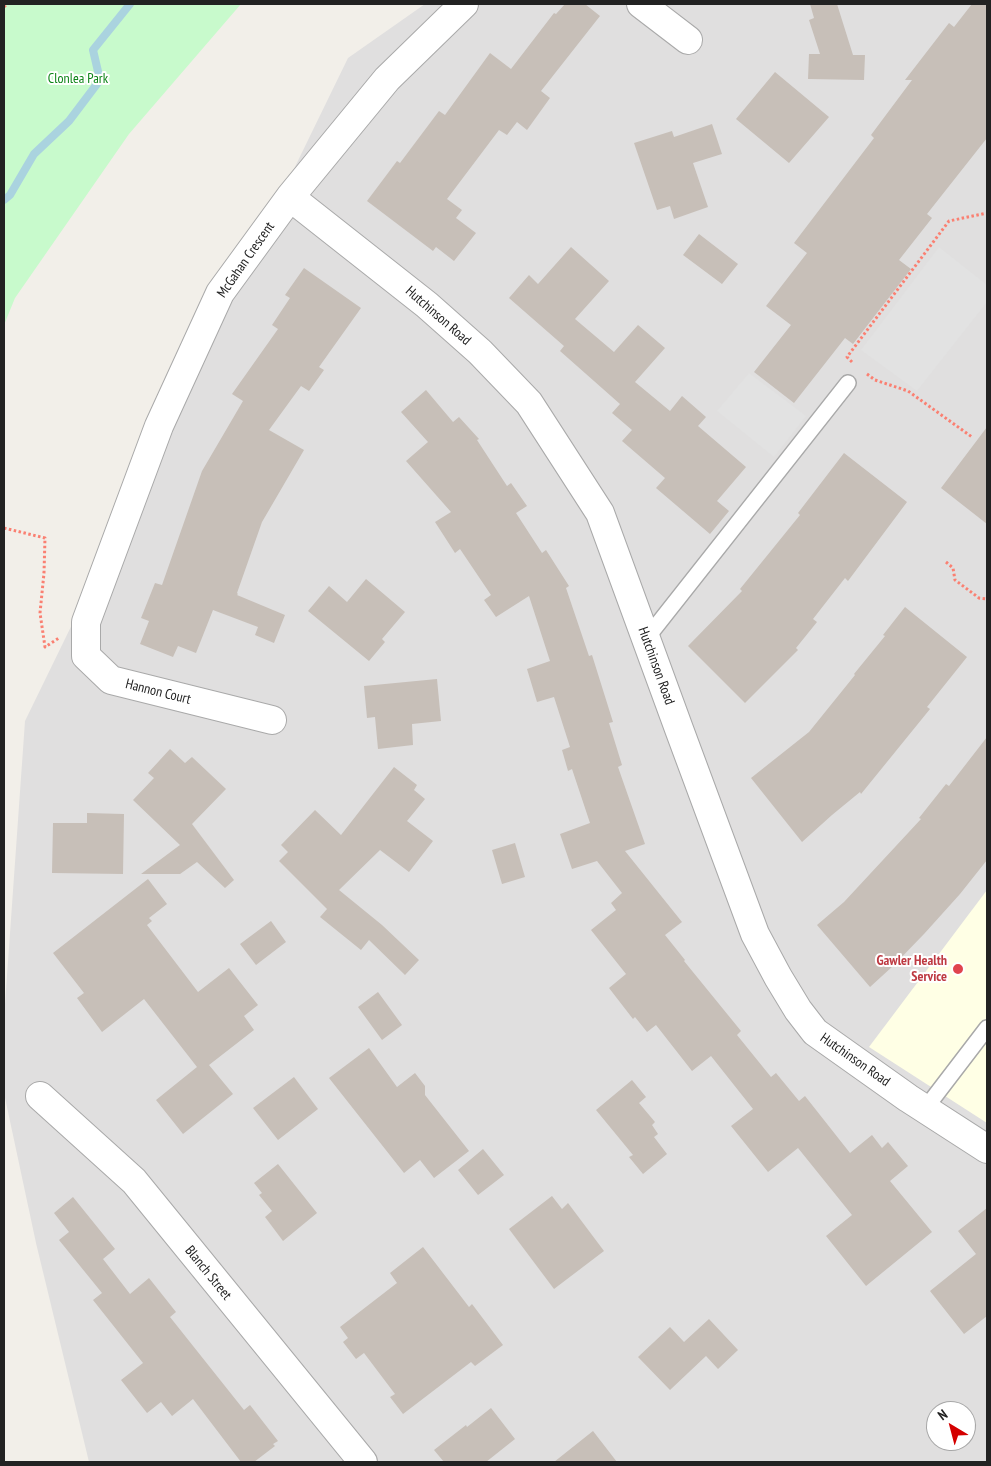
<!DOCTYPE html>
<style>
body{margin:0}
#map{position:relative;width:991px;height:1466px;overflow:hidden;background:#f2efe9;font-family:"PT Sans Narrow",sans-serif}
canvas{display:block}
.frame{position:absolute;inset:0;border:5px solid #222;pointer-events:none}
.north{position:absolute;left:926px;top:1401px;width:50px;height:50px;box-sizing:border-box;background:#fff;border:1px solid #a7a7a7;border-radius:50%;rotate:323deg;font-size:14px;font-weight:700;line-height:20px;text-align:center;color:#222}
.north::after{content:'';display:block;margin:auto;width:18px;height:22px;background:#d40000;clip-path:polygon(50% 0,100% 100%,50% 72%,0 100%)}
</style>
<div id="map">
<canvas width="991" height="1466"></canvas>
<div class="frame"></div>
<div class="north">N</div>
</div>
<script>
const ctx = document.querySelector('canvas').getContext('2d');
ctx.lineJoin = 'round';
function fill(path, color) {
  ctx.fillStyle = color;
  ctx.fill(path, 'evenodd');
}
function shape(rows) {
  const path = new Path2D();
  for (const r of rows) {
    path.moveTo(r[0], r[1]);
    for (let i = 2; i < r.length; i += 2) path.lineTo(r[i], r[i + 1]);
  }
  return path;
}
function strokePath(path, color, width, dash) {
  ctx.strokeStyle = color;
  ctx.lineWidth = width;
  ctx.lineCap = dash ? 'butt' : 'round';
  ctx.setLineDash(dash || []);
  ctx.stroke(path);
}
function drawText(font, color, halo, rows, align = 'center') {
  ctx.font = font + ' "PT Sans Narrow",sans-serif';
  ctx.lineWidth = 4;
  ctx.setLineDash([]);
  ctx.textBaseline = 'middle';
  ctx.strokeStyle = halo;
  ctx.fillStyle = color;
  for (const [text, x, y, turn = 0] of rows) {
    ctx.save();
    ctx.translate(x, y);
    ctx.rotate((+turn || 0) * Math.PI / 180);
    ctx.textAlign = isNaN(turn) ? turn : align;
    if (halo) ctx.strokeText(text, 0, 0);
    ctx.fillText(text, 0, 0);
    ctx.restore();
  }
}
fill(shape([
 [425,4,987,4,987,1462,89,1462,36,1243,4,1093,4,1018,25,721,348,58],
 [936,1411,966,1411,966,1441,936,1441]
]), '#e0dfdf');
fill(shape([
 [987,890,987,1123,869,1047]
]), '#ffffe5');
fill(shape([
 [4,4,241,4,129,134,15,298,4,325]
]), '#c8facc');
fill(shape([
 [939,247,987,285,987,302,917,391,861,350],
 [749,373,806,416,774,457,717,411]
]), '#e2e2e2');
strokePath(shape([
 [4,200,10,195,34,154,69,121,100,80,93,50,130,4]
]), '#aad3df', 8);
fill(shape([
 [565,4,585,4,600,16,541,91,550,98,527,130,517,122,507,135,499,130,447,199,462,210,456,218,476,233,454,261,436,247,433,251,367,201,397,161,400,163,439,111,445,115,490,53,511,69,554,13,556,14],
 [810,4,837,4,853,55,865,55,864,80,808,79,809,54,820,54,809,20,814,18],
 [972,4,987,4,987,138,927,214,932,218,899,260,911,269,853,344,845,338,794,403,754,372,791,325,766,306,807,253,794,243,874,138,871,135,912,80,905,80,949,23,954,27],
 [775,72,829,117,789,163,736,119],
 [712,124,722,154,693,163,708,207,674,219,670,206,657,210,634,143,672,131,674,137],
 [699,234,738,264,722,284,683,255],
 [571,247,609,281,575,319,614,352,638,325,665,348,635,382,670,411,682,396,706,417,698,426,746,467,717,501,729,511,710,534,656,488,665,478,622,441,632,430,612,413,620,404,560,351,564,346,509,298,529,275,538,284],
 [304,268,361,308,319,367,324,370,309,391,301,386,269,430,304,450,262,522,237,593,238,594,237,595,285,615,274,643,255,635,258,627,213,610,196,653,178,646,173,657,140,644,149,621,141,618,155,583,162,585,202,471,243,401,232,394,278,329,272,325,290,298,285,295],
 [426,390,453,422,459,417,479,439,477,440,507,486,511,483,527,506,516,513,542,553,546,550,569,586,566,588,589,656,592,655,613,722,609,723,622,765,618,767,645,844,625,851,682,922,665,935,685,960,684,961,741,1031,737,1035,771,1077,776,1073,799,1101,805,1096,850,1153,872,1135,882,1148,888,1142,908,1166,890,1181,932,1232,866,1286,826,1236,852,1215,798,1148,768,1172,731,1126,753,1109,711,1056,692,1071,656,1025,647,1032,635,1017,633,1019,609,988,626,974,591,930,616,910,611,903,622,893,597,861,572,869,560,834,590,823,572,769,568,771,562,750,570,747,554,697,537,702,527,669,550,661,529,596,496,617,484,600,491,595,460,549,455,553,435,522,451,512,406,461,428,442,401,412],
 [987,427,987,524,941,488],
 [844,453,907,502,848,581,845,578,813,619,817,622,796,648,798,650,745,703,688,646,742,591,740,589,800,515,798,513],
 [366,579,405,612,382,639,385,642,369,661,308,611,329,586,347,602],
 [905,607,967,657,927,707,930,709,861,794,860,792,832,815,802,842,751,778,809,732,855,675,854,674,885,636,883,635],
 [437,679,441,721,412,724,413,745,378,749,375,717,367,718,364,686],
 [987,737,987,860,960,894,924,934,893,966,870,987,817,925,844,902,921,819,919,818,946,784,949,786],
 [170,749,185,763,192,757,226,789,192,824,234,880,225,888,197,862,180,874,141,874,180,845,133,800,154,778,148,773],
 [394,767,417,785,414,790,425,799,407,821,433,841,409,872,380,850,339,890,382,925,419,960,405,975,369,940,361,950,320,917,327,909,279,861,288,852,281,845,315,810,341,835],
 [87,813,124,814,123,874,52,873,53,823,87,823],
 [515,843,525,877,502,884,492,850],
 [148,879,167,904,149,918,152,921,147,925,198,992,229,968,258,1005,244,1016,254,1030,209,1065,233,1094,183,1134,156,1100,197,1067,144,999,102,1032,77,998,84,993,53,953],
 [271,921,286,942,256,965,240,944],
 [378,992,402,1025,382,1040,358,1007],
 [369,1048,397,1087,415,1073,425,1086,425,1095,469,1151,434,1178,420,1160,404,1173,329,1078],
 [294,1077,318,1109,278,1140,253,1108],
 [632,1080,646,1097,639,1103,655,1122,652,1125,658,1134,654,1137,667,1154,643,1174,629,1157,633,1155,596,1110],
 [483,1149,504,1175,478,1195,458,1170],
 [278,1164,317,1213,283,1241,265,1217,272,1211,259,1195,262,1193,254,1183],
 [552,1196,562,1209,568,1203,604,1251,554,1289,509,1229],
 [73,1197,115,1249,103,1259,130,1294,149,1278,176,1312,170,1317,244,1410,250,1405,278,1441,273,1444,275,1446,254,1462,241,1462,193,1399,172,1416,161,1402,147,1413,121,1380,143,1363,93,1300,102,1293,59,1240,69,1232,54,1213],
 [987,1208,987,1316,964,1334,930,1291,976,1254,958,1231],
 [423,1247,469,1307,472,1304,503,1345,475,1366,471,1362,403,1414,390,1397,395,1394,364,1353,356,1359,343,1342,348,1338,340,1327,397,1283,390,1273],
 [709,1319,738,1350,718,1369,706,1356,670,1390,638,1357,670,1327,684,1342],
 [491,1408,515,1439,486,1462,444,1462,434,1450,466,1425,467,1427],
 [593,1431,617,1462,554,1462]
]), '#c7bfb8');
const lane = shape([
 [646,639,848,383],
 [925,1109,987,1028]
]);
const street = shape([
 [641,4,688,40],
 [290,197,427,305,480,352,529,403,600,513,679,729,755,934,778,977,798,1010,815,1032,908,1098,987,1149],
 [272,720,111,680,86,656,86,622,159,426,220,293,290,197,387,79,464,4],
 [40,1096,134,1181,363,1462]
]);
strokePath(lane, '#a9a9a9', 18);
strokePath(street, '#a9a9a9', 30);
strokePath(shape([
 [4,7,7,4],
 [852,362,847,357,949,221,987,213],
 [867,374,875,380,908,391,972,437],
 [4,528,45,538,44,573,40,613,45,647,59,638],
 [946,562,953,568,955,580,979,598,987,599]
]), '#fa8072', 3, [2.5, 2.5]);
strokePath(lane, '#fff', 15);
strokePath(street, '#fff', 28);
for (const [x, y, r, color] of [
 [958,969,6,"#e0444e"]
]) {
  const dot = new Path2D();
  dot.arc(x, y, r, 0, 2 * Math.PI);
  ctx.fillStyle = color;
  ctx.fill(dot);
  strokePath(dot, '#fff', 2);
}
drawText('14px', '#0c8416', '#fff', [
 ["Clonlea Park",78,79]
]);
drawText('14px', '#222', '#fff', [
 ["McGahan Crescent",246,260,-55],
 ["Hutchinson Road",438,316,41],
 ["Hutchinson Road",656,666,70],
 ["Hannon Court",158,692,14],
 ["Hutchinson Road",855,1060,35],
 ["Blanch Street",208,1273,51]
]);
drawText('bold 14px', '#be3a42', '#fff', [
 ["Gawler Health",947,961],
 ["Service",947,977]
], 'right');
</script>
